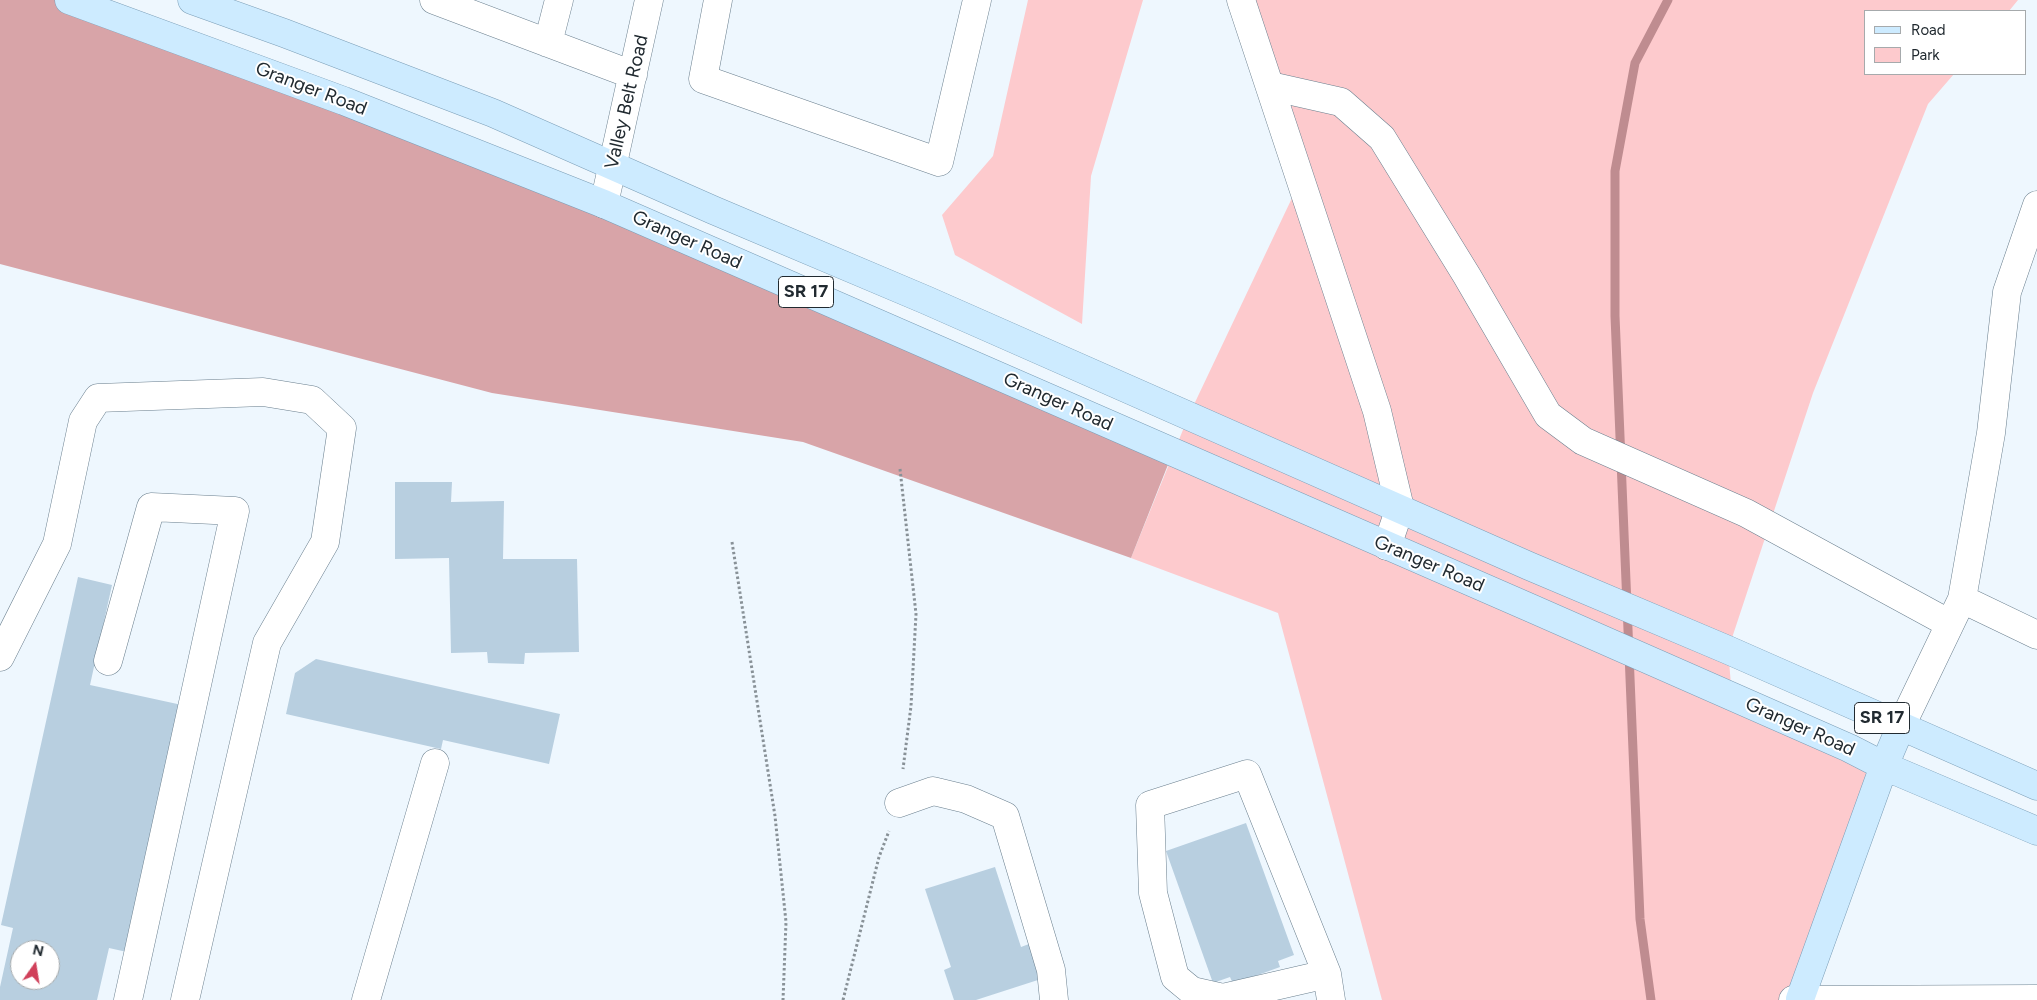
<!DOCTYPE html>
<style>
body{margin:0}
#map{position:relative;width:2037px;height:1000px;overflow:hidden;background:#eef7fe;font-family:Figtree,sans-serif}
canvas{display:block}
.legend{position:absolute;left:1864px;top:10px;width:162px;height:65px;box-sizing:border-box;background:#fff;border:1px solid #a6aaac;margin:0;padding:6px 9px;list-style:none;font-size:15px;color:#212a30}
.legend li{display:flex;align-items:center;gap:10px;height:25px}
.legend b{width:25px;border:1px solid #a6aaac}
.north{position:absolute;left:10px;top:940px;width:50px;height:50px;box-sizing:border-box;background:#fff;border:1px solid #a6aaac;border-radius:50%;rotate:13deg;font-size:14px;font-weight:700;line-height:20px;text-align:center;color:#212a30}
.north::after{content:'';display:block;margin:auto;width:18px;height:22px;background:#d0405a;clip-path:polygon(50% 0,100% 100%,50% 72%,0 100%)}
</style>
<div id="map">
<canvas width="2037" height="1000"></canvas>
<ul class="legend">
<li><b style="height:6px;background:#cdebff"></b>Road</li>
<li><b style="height:14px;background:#fdcacd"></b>Park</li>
</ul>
<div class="north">N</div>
</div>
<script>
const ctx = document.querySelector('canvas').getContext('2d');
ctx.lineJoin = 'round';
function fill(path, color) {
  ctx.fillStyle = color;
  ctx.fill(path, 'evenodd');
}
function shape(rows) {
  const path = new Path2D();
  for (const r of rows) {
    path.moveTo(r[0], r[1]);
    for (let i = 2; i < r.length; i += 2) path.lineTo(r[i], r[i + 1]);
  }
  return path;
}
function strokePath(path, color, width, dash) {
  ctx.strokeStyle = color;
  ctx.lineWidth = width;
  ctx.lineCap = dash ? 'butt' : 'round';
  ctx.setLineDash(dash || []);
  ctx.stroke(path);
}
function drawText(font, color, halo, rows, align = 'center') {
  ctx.font = font + ' Figtree,sans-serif';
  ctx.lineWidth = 4;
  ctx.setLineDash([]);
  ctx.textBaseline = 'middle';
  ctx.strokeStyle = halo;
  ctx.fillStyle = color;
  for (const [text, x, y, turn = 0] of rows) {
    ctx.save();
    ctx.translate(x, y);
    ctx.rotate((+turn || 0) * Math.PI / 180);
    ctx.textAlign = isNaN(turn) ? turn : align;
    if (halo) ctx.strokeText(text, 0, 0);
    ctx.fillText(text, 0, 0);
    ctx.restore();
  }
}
fill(shape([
 [1028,0,1143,0,1091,176,1082,324,955,255,942,215,993,156],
 [1241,0,2018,0,2009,11,1866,11,1866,74,1954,74,1928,104,1813,393,1728,650,1732,696,1884,766,1793,1000,1382,1000,1278,613,1131,558,1189,415,1301,179]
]), '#fdcacd');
fill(shape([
 [0,0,69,0,190,43,1173,452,1131,558,803,442,492,393,0,264]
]), '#d8a4a8');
strokePath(shape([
 [1651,1000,1640,919,1615,316,1615,171,1635,63,1668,0]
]), '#bf8c90', 9);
fill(shape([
 [395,482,452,482,451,502,504,501,503,559,577,559,579,652,525,653,524,664,488,663,487,652,451,653,449,558,395,559],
 [78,577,112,585,90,685,182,705,127,952,109,948,97,1000,0,1000,0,987,13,928,1,925],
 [20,950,50,950,50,980,20,980],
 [316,659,560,714,549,764,443,740,441,749,286,714,295,673],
 [1246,823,1294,955,1278,961,1280,967,1233,984,1230,977,1213,983,1166,851],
 [995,867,1021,947,1029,944,1041,979,976,1000,954,1000,944,970,951,967,925,889]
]), '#b8cfe0');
const minor = shape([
 [434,0,633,75],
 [718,0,703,79,939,162,977,0],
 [1241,0,1377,411,1400,508,1387,546],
 [548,43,559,0],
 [1270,86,1341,102,1382,138,1467,276,1548,415,1583,441,1746,513,1950,624],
 [604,204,649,0],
 [1962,599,1991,433,2007,292,2037,205],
 [0,657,57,544,83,421,98,398,263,392,312,400,342,428,325,542,267,643,185,1000],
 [108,661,151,507,235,511,128,1000],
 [1901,726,1962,599,2037,635],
 [899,803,933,791,966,799,1005,816,1051,970,1054,1000],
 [1327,974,1223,998,1192,991,1175,977,1153,893,1150,805,1247,774,1327,974,1331,1000],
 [366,1000,435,763],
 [1793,1000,2037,999]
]);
const major = shape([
 [69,0,344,101,604,204,1533,609,1849,748,1884,766,2037,831],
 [192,0,284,33,493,113,713,210,926,300,1529,566,1728,650,2037,786],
 [1800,999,1884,766,1901,726]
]);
strokePath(minor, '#6a7f8e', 29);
strokePath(major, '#7b9eb7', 29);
strokePath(shape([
 [900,469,916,614,911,706,903,769],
 [732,542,775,816,786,922,783,1000],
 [843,1000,879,857,889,831]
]), '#889197', 3, [2.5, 2.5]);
strokePath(minor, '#fff', 28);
strokePath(major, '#cdebff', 28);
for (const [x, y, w] of [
 [806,292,55],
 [1882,718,55]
]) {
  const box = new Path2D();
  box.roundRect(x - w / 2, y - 15.5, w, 31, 4);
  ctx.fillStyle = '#fff';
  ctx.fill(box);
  strokePath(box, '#212a30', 1);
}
drawText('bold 18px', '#212a30', null, [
 ["SR 17",806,292],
 ["SR 17",1882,718]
]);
drawText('19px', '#212a30', '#fff', [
 ["Granger Road",311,89,21],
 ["Valley Belt Road",627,102,-77],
 ["Granger Road",687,240,24],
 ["Granger Road",1058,402,24],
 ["Granger Road",1429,564,23],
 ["Granger Road",1800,727,24]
]);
</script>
